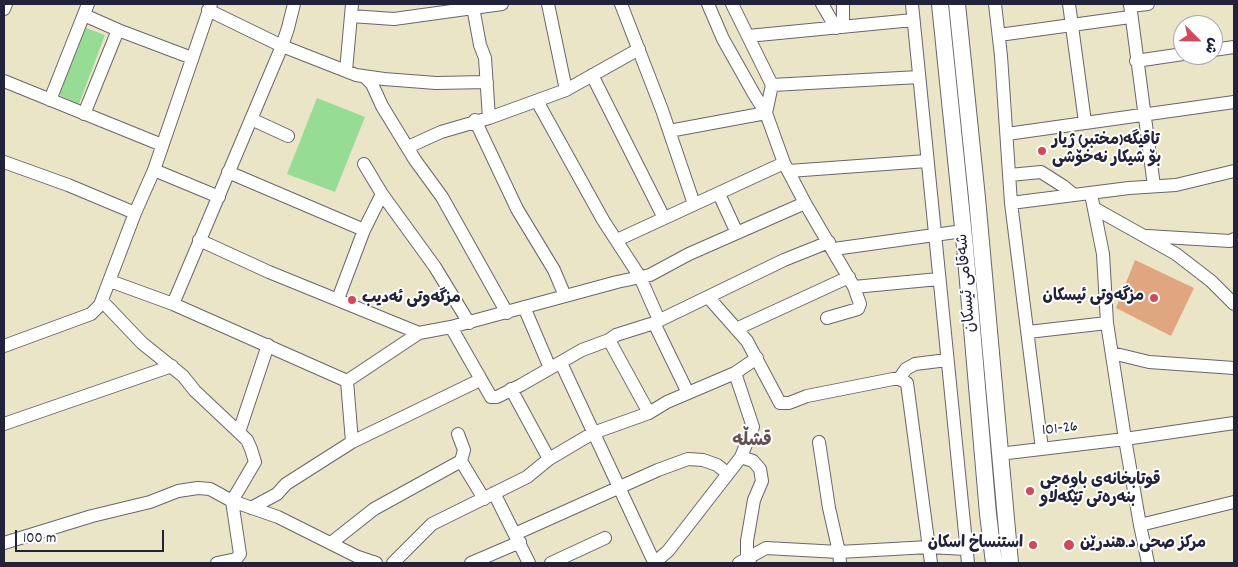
<!DOCTYPE html>
<meta charset="utf-8">
<style>
body{margin:0}
#map{position:relative;width:1238px;height:567px;overflow:hidden;background:#ebe5c7;font-family:Dekko,"Playpen Sans Arabic",sans-serif}
canvas{display:block}
.frame{position:absolute;inset:0;border:5px solid #22223b;pointer-events:none}
.north{position:absolute;left:1173px;top:15px;width:50px;height:50px;box-sizing:border-box;background:#fff;border:1px solid #a7a7b1;border-radius:50%;rotate:113deg;font-size:14px;font-weight:700;line-height:20px;text-align:center;color:#22223b}
.north::after{content:'';display:block;margin:auto;width:18px;height:22px;background:#d1495b;clip-path:polygon(50% 0,100% 100%,50% 72%,0 100%)}
.scale{position:absolute;left:15px;top:530px;width:149px;height:22px;box-sizing:border-box;border:2px solid #22223b;border-top:0;padding-left:6px;font-size:15px;line-height:18px;white-space:nowrap;color:#22223b;-webkit-text-stroke:4px #fff;paint-order:stroke}
</style>
<div id="map">
<canvas width="1238" height="567"></canvas>
<div class="frame"></div>
<div class="north">ش</div>
<div class="scale">100 m</div>
</div>
<script>
const ctx = document.querySelector('canvas').getContext('2d');
ctx.lineJoin = 'round';
function fill(path, color) {
  ctx.fillStyle = color;
  ctx.fill(path, 'evenodd');
}
function shape(rows) {
  const path = new Path2D();
  for (const r of rows) {
    path.moveTo(r[0], r[1]);
    for (let i = 2; i < r.length; i += 2) path.lineTo(r[i], r[i + 1]);
  }
  return path;
}
function strokePath(path, color, width, dash) {
  ctx.strokeStyle = color;
  ctx.lineWidth = width;
  ctx.lineCap = dash ? 'butt' : 'round';
  ctx.setLineDash(dash || []);
  ctx.stroke(path);
}
function drawText(font, color, halo, rows, align = 'center') {
  ctx.font = font + ' Dekko,"Playpen Sans Arabic",sans-serif';
  ctx.lineWidth = 4;
  ctx.setLineDash([]);
  ctx.textBaseline = 'middle';
  ctx.strokeStyle = halo;
  ctx.fillStyle = color;
  for (const [text, x, y, turn = 0] of rows) {
    ctx.save();
    ctx.translate(x, y);
    ctx.rotate((+turn || 0) * Math.PI / 180);
    ctx.textAlign = isNaN(turn) ? turn : align;
    if (halo) ctx.strokeText(text, 0, 0);
    ctx.fillText(text, 0, 0);
    ctx.restore();
  }
}
fill(shape([
 [78,25,105,35,79,104,52,92],
 [317,98,365,117,335,192,287,174]
]), '#97dc95');
fill(shape([
 [1135,260,1194,288,1171,336,1116,308]
]), '#dfa67f');
const minor = shape([
 [548,4,566,90],
 [621,4,662,110,694,204],
 [708,4,723,39,754,94,766,113,784,163,805,203,854,287,860,304,858,309,827,318],
 [822,4,836,28],
 [843,4,843,27],
 [912,4,968,563],
 [995,4,1001,56,1011,203,1042,449],
 [1069,4,1085,122],
 [1130,4,1154,186],
 [1130,6,1148,4],
 [473,7,480,45,485,58,489,118],
 [4,9,6,4],
 [208,10,282,46,356,75,384,79,436,83,487,82],
 [84,15,118,30,192,58],
 [351,16,394,19,502,4],
 [999,35,1130,17],
 [748,36,913,20],
 [1213,50,1234,47],
 [1136,61,1183,54],
 [346,71,352,4],
 [592,75,664,218],
 [364,76,372,84,382,106,415,160,442,197,507,313],
 [4,81,162,145],
 [772,85,919,77],
 [50,100,88,4],
 [537,101,603,220,640,277,659,320],
 [84,114,118,30],
 [251,119,288,136],
 [475,120,517,209,554,270,565,296],
 [669,131,766,113,772,85,732,4],
 [1007,134,1234,102],
 [408,147,441,132,489,118,566,90,639,49],
 [4,162,68,185,135,213],
 [364,164,382,194,435,267,469,323],
 [154,170,219,197],
 [789,171,927,161],
 [228,172,364,230],
 [1010,175,1041,172,1063,186,1074,195],
 [719,194,737,233],
 [1091,194,1103,254,1107,323,1125,439,1140,525,1148,563],
 [1011,203,1129,188,1176,185,1234,171],
 [1094,208,1176,254,1211,281,1234,304],
 [1147,236,1230,241,1234,239],
 [199,240,269,272,419,333,451,327,617,282,650,275,689,254,805,203],
 [617,240,784,163],
 [834,249,963,231],
 [110,281,173,304,347,381,352,442],
 [854,287,939,279],
 [708,297,747,341,780,403,789,403,807,396,893,379,899,379,907,383,931,563],
 [338,299,364,230,382,194],
 [102,301,142,343,183,376,195,391,247,440,251,449,255,462,232,501,240,554,236,559,217,563],
 [173,304,282,46,288,28,294,4],
 [524,307,550,368],
 [654,323,688,393],
 [451,327,491,397,497,397,521,385,582,350,609,340,616,335,654,323,784,260,829,242],
 [736,329,849,277],
 [1028,332,1107,323],
 [609,340,649,413],
 [4,346,91,314,100,305,135,213,154,170,211,4],
 [1112,353,1149,362,1234,368],
 [561,363,654,562],
 [899,379,906,369,915,364,947,360],
 [347,381,419,333],
 [511,389,549,459],
 [4,424,172,366],
 [239,432,268,345],
 [458,434,464,450,461,461,484,499],
 [819,442,829,508,839,552,840,563],
 [999,454,1125,439,1234,423],
 [741,457,753,461,760,469,762,481,754,500,747,541,747,559,750,563],
 [494,493,529,563],
 [251,508,277,494,286,484,352,442,480,380],
 [1140,525,1234,502],
 [515,534,658,470,688,459,703,460,717,465,727,473],
 [4,543,92,516,150,502,178,491,198,488,210,489,232,501,278,517,358,557,376,563],
 [331,543,374,509,461,461],
 [393,563,432,524,527,477,549,459,593,433,649,413,667,402,735,373,757,358],
 [471,563,520,542],
 [551,563,605,538],
 [654,563,668,551,741,457,753,427,735,373],
 [739,563,766,548,839,552,929,547,966,549]
]);
const major = shape([
 [940,4,965,247,988,514,994,563],
 [957,4,977,198,1010,563]
]);
strokePath(minor, '#68666c', 14);
strokePath(major, '#68666c', 18);
strokePath(minor, '#fff', 12);
strokePath(major, '#fff', 16);
for (const [x, y, r, color] of [
 [1042,151,5,"#d1495b"],
 [1154,298,5,"#d1495b"],
 [352,300,5,"#d1495b"],
 [1030,491,5,"#d1495b"],
 [1033,545,5,"#d1495b"],
 [1069,545,6,"#d1495b"]
]) {
  const dot = new Path2D();
  dot.arc(x, y, r, 0, 2 * Math.PI);
  ctx.fillStyle = color;
  ctx.fill(dot);
  strokePath(dot, '#fff', 2);
}
drawText('bold 16px', '#22223b', '#fff', [
 ["تاقیگە(مختبر) ژیار",1052,142],
 ["بۆ شیکار نەخۆشی",1052,160],
 ["مزگەوتی ئیسکان",1144,298,"right"],
 ["مزگەوتی ئەدیب",362,300],
 ["قوتابخانه‌ی باوه‌جی",1040,482],
 ["بنه‌ره‌تی تێكه‌لاو",1040,500],
 ["استنساخ اسکان",1023,545,"right"],
 ["مرکز صحی د.هندرێن",1080,545]
], 'left');
drawText('16px', '#22223b', '#fff', [
 ["شەقامی ئیسکان",968,283,-95],
 ["101-26",1060,430,-7]
]);
drawText('bold 18px', '#645053', '#fff', [
 ["قشڵه‌",752,443]
]);
</script>
